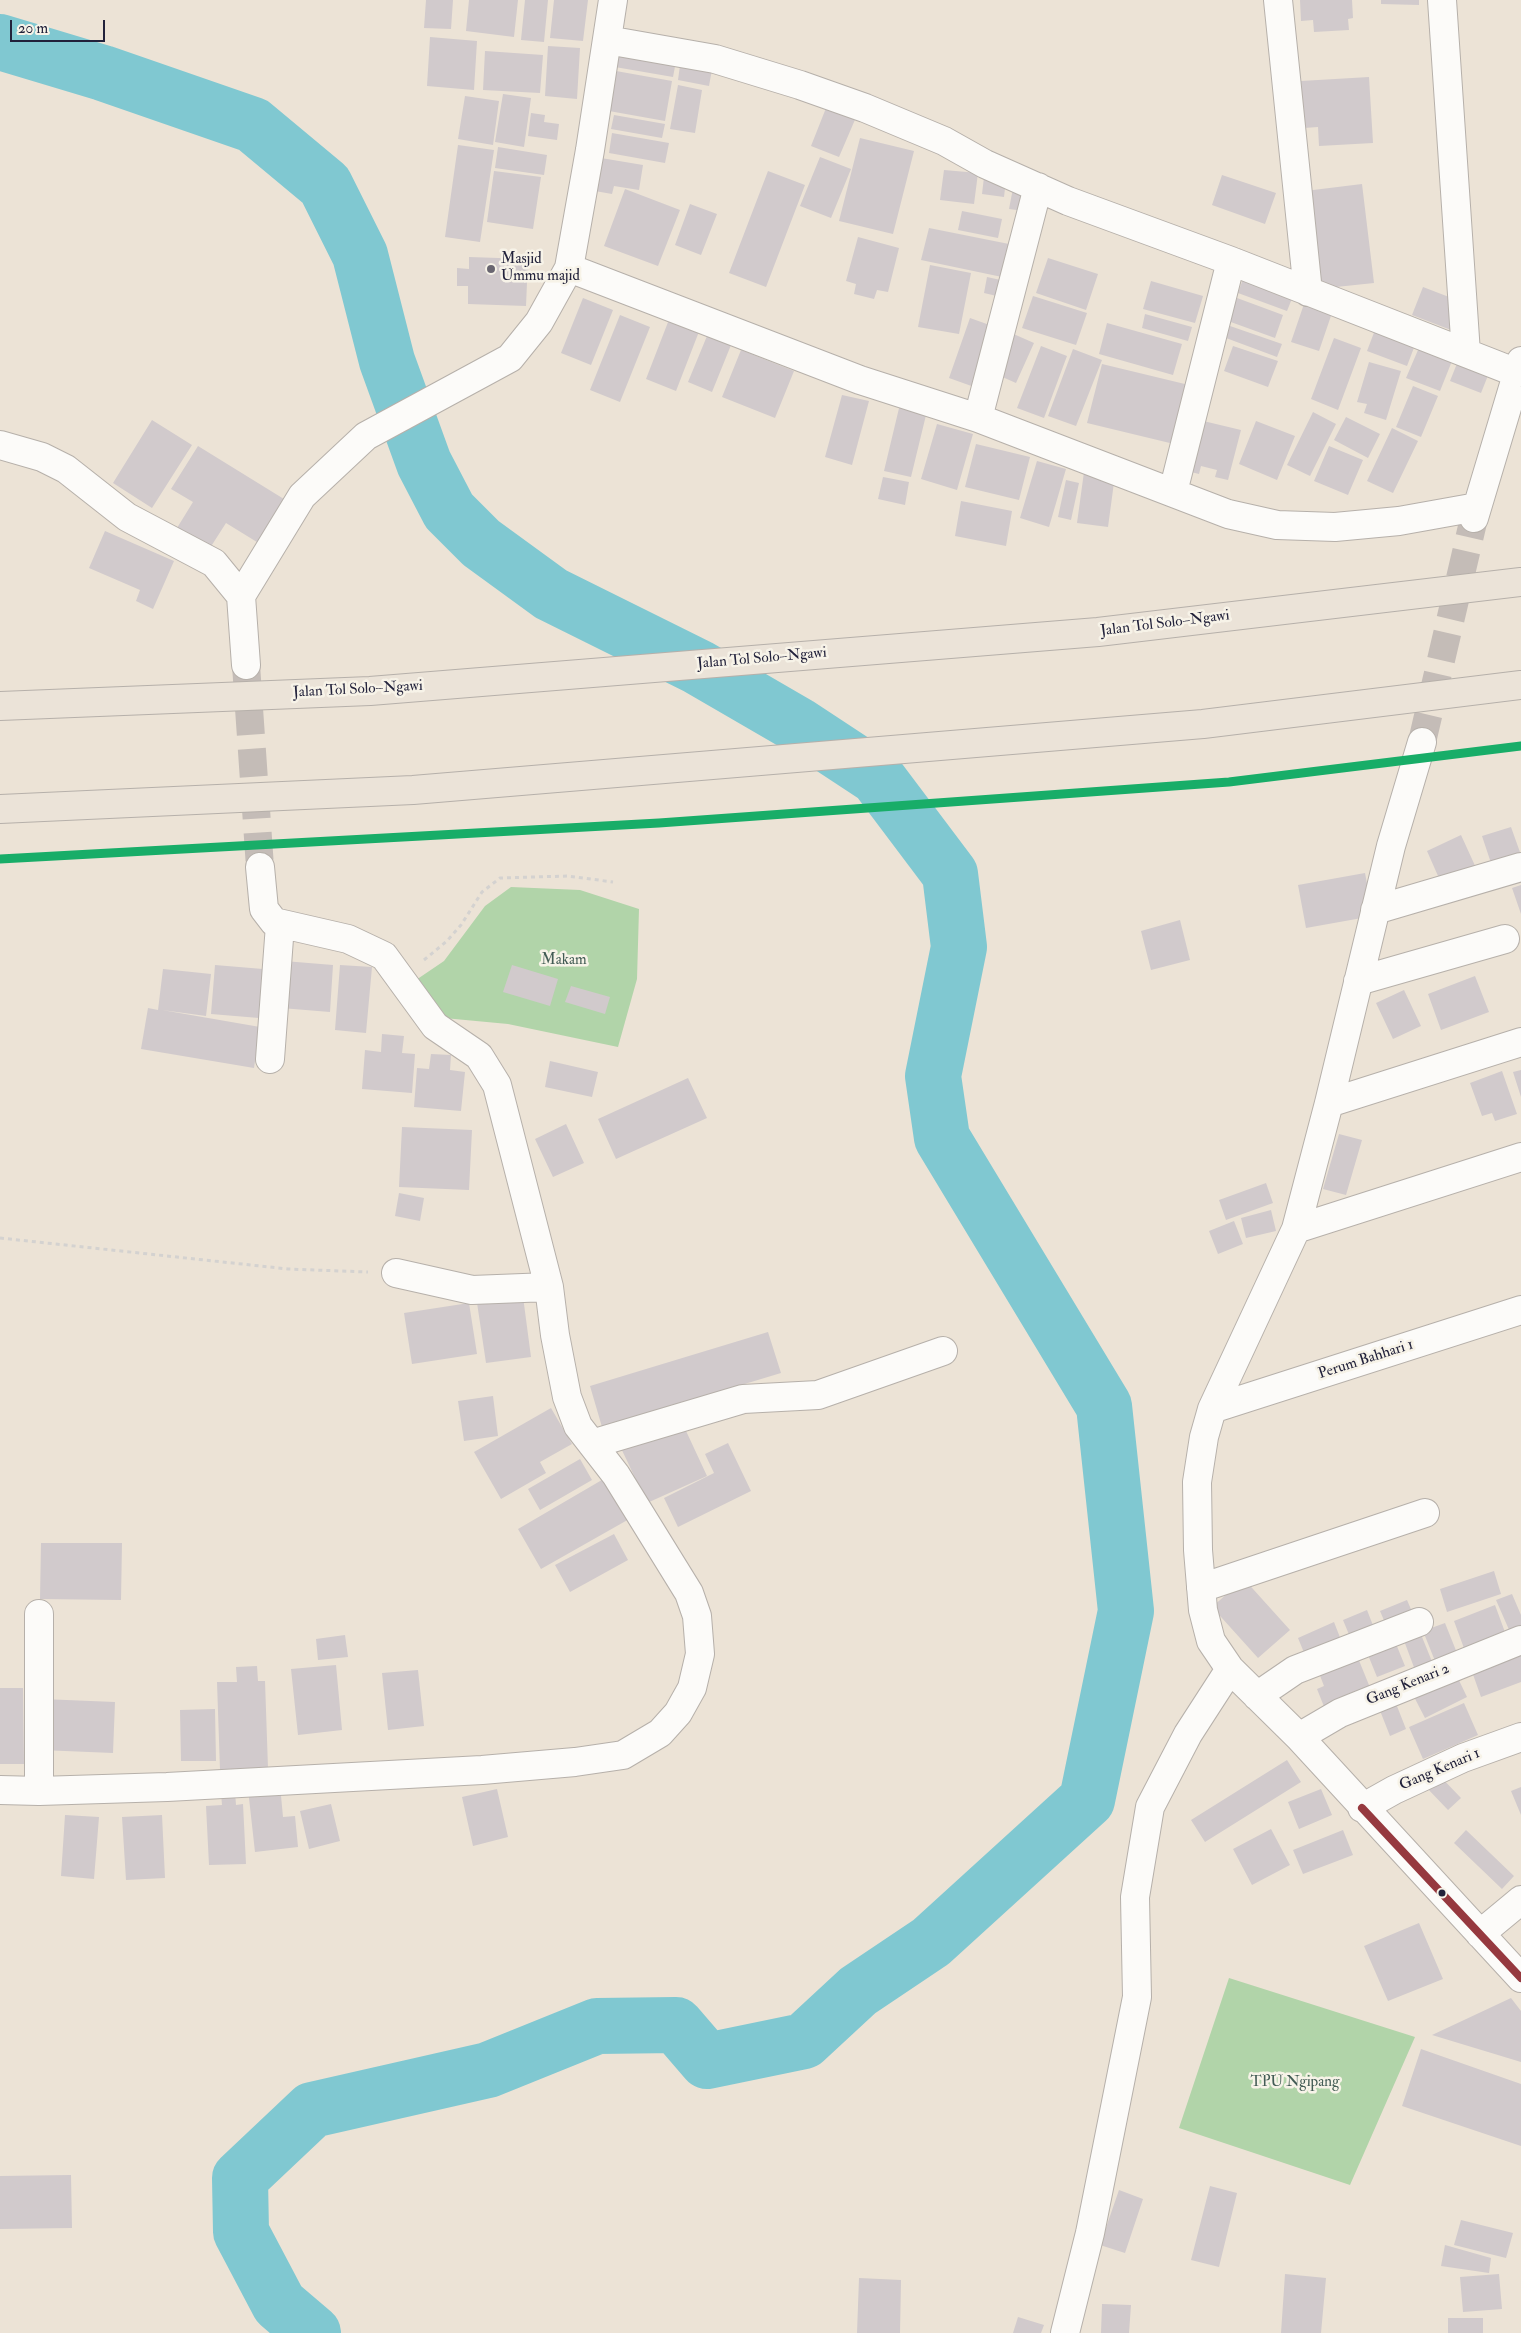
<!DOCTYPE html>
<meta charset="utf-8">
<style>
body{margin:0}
#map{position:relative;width:1521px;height:2333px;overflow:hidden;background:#ece3d6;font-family:"IM FELL Double Pica",serif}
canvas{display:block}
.scale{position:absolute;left:10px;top:20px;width:95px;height:22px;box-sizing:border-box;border:2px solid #22223b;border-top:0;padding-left:6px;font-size:15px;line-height:18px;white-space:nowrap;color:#22223b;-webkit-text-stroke:4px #f7f3e8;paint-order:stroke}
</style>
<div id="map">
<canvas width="1521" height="2333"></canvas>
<div class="scale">20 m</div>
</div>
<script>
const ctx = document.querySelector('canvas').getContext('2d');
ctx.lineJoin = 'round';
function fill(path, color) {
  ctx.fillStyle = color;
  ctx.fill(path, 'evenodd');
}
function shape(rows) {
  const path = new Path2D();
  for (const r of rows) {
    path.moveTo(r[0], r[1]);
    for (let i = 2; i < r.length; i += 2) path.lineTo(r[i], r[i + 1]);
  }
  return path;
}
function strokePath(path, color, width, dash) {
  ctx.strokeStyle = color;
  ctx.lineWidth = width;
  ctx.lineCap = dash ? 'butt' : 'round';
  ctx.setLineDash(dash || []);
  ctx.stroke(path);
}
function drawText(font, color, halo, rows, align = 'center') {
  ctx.font = font + ' "IM FELL Double Pica",serif';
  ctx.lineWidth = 5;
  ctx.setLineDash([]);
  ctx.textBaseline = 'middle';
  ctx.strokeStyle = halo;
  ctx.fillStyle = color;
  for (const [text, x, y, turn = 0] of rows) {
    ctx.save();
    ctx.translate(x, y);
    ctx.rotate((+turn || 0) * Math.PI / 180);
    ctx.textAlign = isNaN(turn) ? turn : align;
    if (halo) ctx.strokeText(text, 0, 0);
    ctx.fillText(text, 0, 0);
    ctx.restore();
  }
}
fill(shape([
 [511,887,580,890,639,909,637,979,618,1047,508,1024,444,1018,416,980,444,961,485,906],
 [1229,1978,1415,2037,1350,2185,1179,2128]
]), '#b1d4a9');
strokePath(shape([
 [0,42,103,73,253,125,325,185,360,255,387,361,424,463,449,511,481,543,551,594,698,667,798,725,877,777,950,874,959,947,933,1076,942,1138,1104,1406,1126,1611,1087,1800,931,1942,858,1991,804,2041,707,2061,676,2025,597,2026,488,2070,312,2110,240,2178,241,2232,279,2304,313,2333]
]), '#80c8d1', 56);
fill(shape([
 [426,0,453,0,451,29,424,28],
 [469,0,518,0,514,37,466,31],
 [525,0,548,0,544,42,521,40],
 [554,0,588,0,583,41,550,38],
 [1300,0,1352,0,1353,18,1348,19,1349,30,1314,32,1313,20,1301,21],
 [1381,0,1419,0,1419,5,1381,4],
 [430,37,477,41,474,90,427,86],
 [619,45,677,56,673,77,615,67],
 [548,46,580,48,577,99,545,96],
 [485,51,543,55,540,93,483,90],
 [681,58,713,64,709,86,678,80],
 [616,71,672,81,665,121,609,111],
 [1369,77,1373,143,1319,146,1318,127,1304,128,1301,81],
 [678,85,702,90,695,133,670,129],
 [503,94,531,98,524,147,495,142],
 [465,96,499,101,493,145,458,139],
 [828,103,857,115,839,157,811,146],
 [531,113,545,115,544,122,559,124,557,140,528,136],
 [614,115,665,124,662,138,611,129],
 [612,133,669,143,665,163,609,153],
 [860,138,914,151,893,234,839,221],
 [458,145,494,150,480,242,445,237],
 [498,147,547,155,544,175,495,168],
 [820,157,851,169,831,218,800,206],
 [601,158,643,165,639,190,614,186,612,194,595,191],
 [944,170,978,173,974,204,940,200],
 [494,171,541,177,533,229,487,222],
 [768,171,805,185,766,287,729,273],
 [1222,175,1276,193,1265,224,1212,205],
 [984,177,1006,180,1004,197,982,194],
 [1014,183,1028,186,1024,211,1009,209],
 [1362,184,1374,283,1317,289,1305,191],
 [625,189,680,210,658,266,604,246],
 [690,204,717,214,701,255,675,245],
 [962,211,1002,219,998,238,958,230],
 [929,228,1009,244,1002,277,921,260],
 [858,237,899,248,888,292,877,290,874,299,854,294,856,284,846,281],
 [469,257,528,259,526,306,468,304,468,286,457,286,457,268,469,269],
 [1048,258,1098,274,1086,310,1036,293],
 [930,265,971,273,959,334,918,327],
 [1245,273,1295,291,1287,311,1238,293],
 [987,277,1005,281,1001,297,984,293],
 [1151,281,1203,296,1195,323,1143,309],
 [1423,287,1462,302,1451,330,1412,315],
 [1033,296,1087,313,1076,345,1022,328],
 [583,298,613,310,591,365,561,353],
 [1237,298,1283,315,1275,338,1228,321],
 [1305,301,1333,310,1319,351,1291,342],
 [1145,314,1192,327,1188,341,1142,328],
 [620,315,650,327,620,402,590,390],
 [670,317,700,329,676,391,646,379],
 [970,318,998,328,977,388,949,378],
 [1107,323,1182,344,1173,375,1099,354],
 [1230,326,1282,344,1277,357,1226,338],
 [1375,330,1415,345,1407,366,1367,351],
 [1009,332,1034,343,1016,383,991,372],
 [707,336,731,345,712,392,688,382],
 [1334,338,1361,348,1338,410,1311,399],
 [1421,343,1454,356,1440,391,1406,378],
 [1041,346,1067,356,1044,418,1017,408],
 [1233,346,1278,361,1268,387,1224,371],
 [1073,349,1102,360,1076,426,1048,416],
 [741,350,794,371,775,418,722,397],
 [1458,361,1489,373,1481,393,1450,381],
 [1369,362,1401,371,1386,420,1364,413,1367,404,1357,402],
 [1102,364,1189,385,1174,444,1087,423],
 [1413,386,1438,396,1421,437,1396,427],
 [842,395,869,401,852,465,825,457],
 [900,404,927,411,911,477,884,471],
 [1313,412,1336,424,1310,476,1287,465],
 [1346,417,1380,434,1368,458,1334,440],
 [1195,419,1241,430,1228,480,1215,477,1217,470,1201,466,1199,474,1183,470],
 [152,420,192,445,152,508,113,483],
 [1256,421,1295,436,1277,480,1239,464],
 [937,424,973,434,957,490,921,479],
 [1392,428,1418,441,1393,493,1367,481],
 [976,444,1030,457,1019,500,965,487],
 [198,446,292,504,265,547,226,523,210,548,177,528,193,502,171,489],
 [1329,446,1363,460,1348,495,1314,481],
 [1037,461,1066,469,1049,527,1020,518],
 [1084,472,1115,475,1108,527,1077,523],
 [883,477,909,482,905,505,878,499],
 [1066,480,1079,483,1071,520,1058,517],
 [961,501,1012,511,1006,546,955,536],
 [105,531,174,561,153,609,136,601,140,590,89,568],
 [1511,827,1521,855,1492,866,1482,836],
 [1461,835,1477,870,1442,885,1427,851],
 [1365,873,1373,916,1306,928,1298,885],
 [1521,885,1521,914,1512,888],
 [1180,920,1190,960,1151,970,1141,931],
 [284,961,333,965,330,1012,281,1008],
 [215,965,275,970,271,1019,211,1014],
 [340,965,372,967,366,1033,335,1030],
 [512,965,558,979,550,1006,503,992],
 [163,969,211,974,206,1016,162,1010,260,1027,254,1068,141,1049,148,1008,158,1010],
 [1475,976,1489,1012,1441,1030,1428,994],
 [571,986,610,997,605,1014,565,1002],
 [1404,990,1421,1026,1393,1039,1376,1003],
 [382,1034,404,1036,402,1053,415,1054,412,1093,362,1089,365,1050,381,1052],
 [431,1054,451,1055,450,1070,465,1072,461,1111,414,1107,417,1068,429,1069],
 [550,1061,598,1072,592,1097,545,1087],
 [1521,1070,1521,1097,1513,1072],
 [1502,1071,1517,1114,1495,1121,1492,1113,1482,1116,1470,1083],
 [688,1078,707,1118,616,1159,598,1119],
 [566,1124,584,1163,553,1177,535,1139],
 [402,1127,472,1130,469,1190,399,1187],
 [1339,1134,1362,1140,1346,1195,1323,1189],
 [1266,1183,1273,1203,1226,1220,1219,1200],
 [399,1193,424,1198,420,1221,395,1216],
 [1271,1210,1276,1231,1246,1238,1241,1218],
 [1234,1221,1243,1244,1218,1254,1209,1231],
 [522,1289,531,1357,486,1363,476,1296],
 [469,1303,477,1354,412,1364,404,1313],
 [768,1332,781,1373,602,1427,590,1386],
 [493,1396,498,1436,464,1441,458,1401],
 [551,1408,572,1444,540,1462,546,1473,501,1499,474,1452],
 [680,1418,707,1476,647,1503,620,1446],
 [728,1443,751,1491,678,1527,664,1498,714,1473,705,1454],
 [580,1459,592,1480,540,1510,528,1489],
 [607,1477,631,1518,541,1569,518,1529],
 [614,1534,628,1560,570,1592,555,1565],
 [41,1543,122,1543,121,1600,40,1599],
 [1494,1571,1501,1594,1447,1612,1440,1589],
 [1244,1579,1290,1630,1258,1658,1212,1607],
 [1512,1594,1521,1615,1521,1627,1510,1632,1496,1600],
 [1407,1600,1413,1614,1386,1625,1380,1611],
 [1495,1605,1506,1635,1465,1651,1454,1621],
 [1367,1610,1374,1628,1350,1637,1343,1620],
 [1334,1622,1341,1640,1305,1655,1298,1638],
 [1445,1623,1459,1658,1437,1666,1423,1631],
 [1420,1632,1433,1664,1415,1670,1403,1638],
 [345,1635,348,1657,318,1660,316,1639],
 [1394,1639,1405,1666,1377,1677,1366,1650],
 [1521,1648,1521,1682,1481,1697,1470,1666],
 [1358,1658,1371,1690,1325,1709,1317,1689,1324,1686,1319,1673],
 [336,1665,342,1730,298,1735,291,1669],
 [257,1666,258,1681,265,1681,268,1768,220,1770,217,1682,237,1682,236,1667],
 [418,1670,424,1726,388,1730,382,1673],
 [1454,1670,1467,1697,1425,1718,1411,1691],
 [0,1688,23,1688,24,1764,0,1764],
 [1393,1696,1406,1729,1390,1736,1377,1703],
 [42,1699,115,1702,113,1753,41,1750],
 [1464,1703,1478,1735,1423,1759,1409,1727],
 [215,1709,216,1761,181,1761,180,1710],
 [1287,1760,1301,1782,1205,1842,1191,1820],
 [1438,1774,1461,1798,1448,1810,1425,1786],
 [280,1785,283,1817,295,1816,298,1847,255,1852,248,1789],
 [1521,1787,1521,1815,1511,1791],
 [497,1789,508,1837,473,1846,462,1797],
 [1321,1789,1332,1815,1299,1829,1288,1802],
 [235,1792,236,1805,243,1804,246,1864,209,1865,206,1806,222,1805,221,1793],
 [331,1804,340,1841,309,1849,300,1811],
 [65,1815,99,1817,94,1879,61,1876],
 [162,1815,165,1878,126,1880,122,1817],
 [1271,1829,1290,1865,1252,1885,1233,1849],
 [1343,1830,1353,1855,1303,1874,1293,1850],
 [1466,1830,1514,1876,1502,1889,1454,1843],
 [1419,1923,1443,1979,1388,2001,1364,1946],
 [1511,1998,1521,2011,1521,2062,1432,2035],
 [1421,2049,1521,2084,1521,2146,1402,2106],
 [71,2175,72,2228,0,2229,0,2176],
 [1210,2186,1237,2193,1219,2267,1191,2260],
 [1119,2190,1143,2199,1125,2253,1100,2245],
 [1461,2220,1513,2233,1506,2258,1454,2245],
 [1445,2245,1491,2258,1489,2273,1441,2266],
 [1285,2274,1326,2278,1321,2333,1281,2333],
 [1499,2274,1502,2309,1463,2312,1460,2277],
 [859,2278,901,2280,900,2333,857,2333],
 [1102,2304,1131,2305,1129,2333,1101,2333],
 [1018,2317,1044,2325,1041,2333,1013,2333],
 [1448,2318,1483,2318,1483,2333,1448,2333]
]), '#d1cacc');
strokePath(shape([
 [246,665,260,867],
 [1422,742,1474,518]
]), '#c4bcb7', 28, [28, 14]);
const minor = shape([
 [1278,0,1308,292],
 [1442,0,1466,353],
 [607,40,715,59,800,85,865,108,944,141,985,164,1068,201,1231,261,1517,373],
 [569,268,860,380,978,418,1228,514,1277,525,1335,527,1399,521,1477,507],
 [978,418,1038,187],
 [0,445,42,457,66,469,127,517,214,563,241,596,246,665],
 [1173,492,1231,261],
 [1474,518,1521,361],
 [241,596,302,496,366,436,510,358,539,322,569,268,590,150,613,0],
 [1422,742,1391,846,1329,1103,1296,1229,1212,1409,1204,1437,1197,1482,1198,1550,1203,1610,1211,1641,1230,1669,1299,1737,1521,1978],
 [1375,910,1521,867],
 [1358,981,1505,939],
 [270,1059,280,925],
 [1329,1103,1521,1042],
 [1296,1229,1521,1157],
 [396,1273,472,1290,549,1287],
 [1212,1409,1521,1310],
 [592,1444,743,1399,818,1395,943,1351],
 [1201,1588,1425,1513],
 [39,1614,39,1791],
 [1257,1696,1295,1670,1419,1622],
 [1299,1737,1340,1713,1521,1640],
 [0,1790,39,1791,167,1787,482,1770,575,1762,623,1755,660,1733,678,1713,692,1688,700,1654,697,1616,689,1593,616,1475,578,1426,567,1397,555,1335,549,1287,497,1085,479,1056,435,1026,384,956,348,939,274,922,264,909,260,867],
 [1362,1808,1394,1790,1463,1758,1521,1737],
 [1480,1934,1521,1900],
 [1065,2333,1090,2233,1137,1997,1135,1897,1150,1807,1188,1734,1230,1669]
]);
const motorway = shape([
 [0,706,370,691,1098,632,1521,582],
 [0,809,413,790,1203,724,1521,685]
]);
strokePath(minor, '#b6b0aa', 30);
strokePath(motorway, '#b6b0aa', 30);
strokePath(shape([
 [424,960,447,941,461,925,482,892,500,878,568,876,613,882],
 [0,1238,288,1269,368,1272]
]), '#d4d2d0', 3, [4, 4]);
strokePath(minor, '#fcfbf9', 28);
strokePath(motorway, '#ebe3d8', 28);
strokePath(shape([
 [1362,1808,1521,1978]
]), '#96393f', 8);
strokePath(shape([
 [0,859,659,823,1229,782,1521,746]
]), '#18ad68', 9);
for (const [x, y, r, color] of [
 [491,269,5,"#696671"],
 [1442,1893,4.5,"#22223b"]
]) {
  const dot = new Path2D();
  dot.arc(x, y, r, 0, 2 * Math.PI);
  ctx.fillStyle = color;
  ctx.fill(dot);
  strokePath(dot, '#f7f3e8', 2);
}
drawText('15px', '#22223b', '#f7f3e8', [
 ["Masjid",501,260],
 ["Ummu majid",501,277]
], 'left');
drawText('15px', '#22223b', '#f7f3e8', [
 ["Jalan Tol Solo–Ngawi",1165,624,-7],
 ["Jalan Tol Solo–Ngawi",762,659,-5],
 ["Jalan Tol Solo–Ngawi",358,690,-3],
 ["Perum Bahhari 1",1366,1360,-18],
 ["Gang Kenari 2",1408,1685,-22],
 ["Gang Kenari 1",1440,1770,-23]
]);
drawText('15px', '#435c55', '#f7f3e8', [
 ["Makam",564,961],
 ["TPU Ngipang",1295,2083]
]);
</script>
